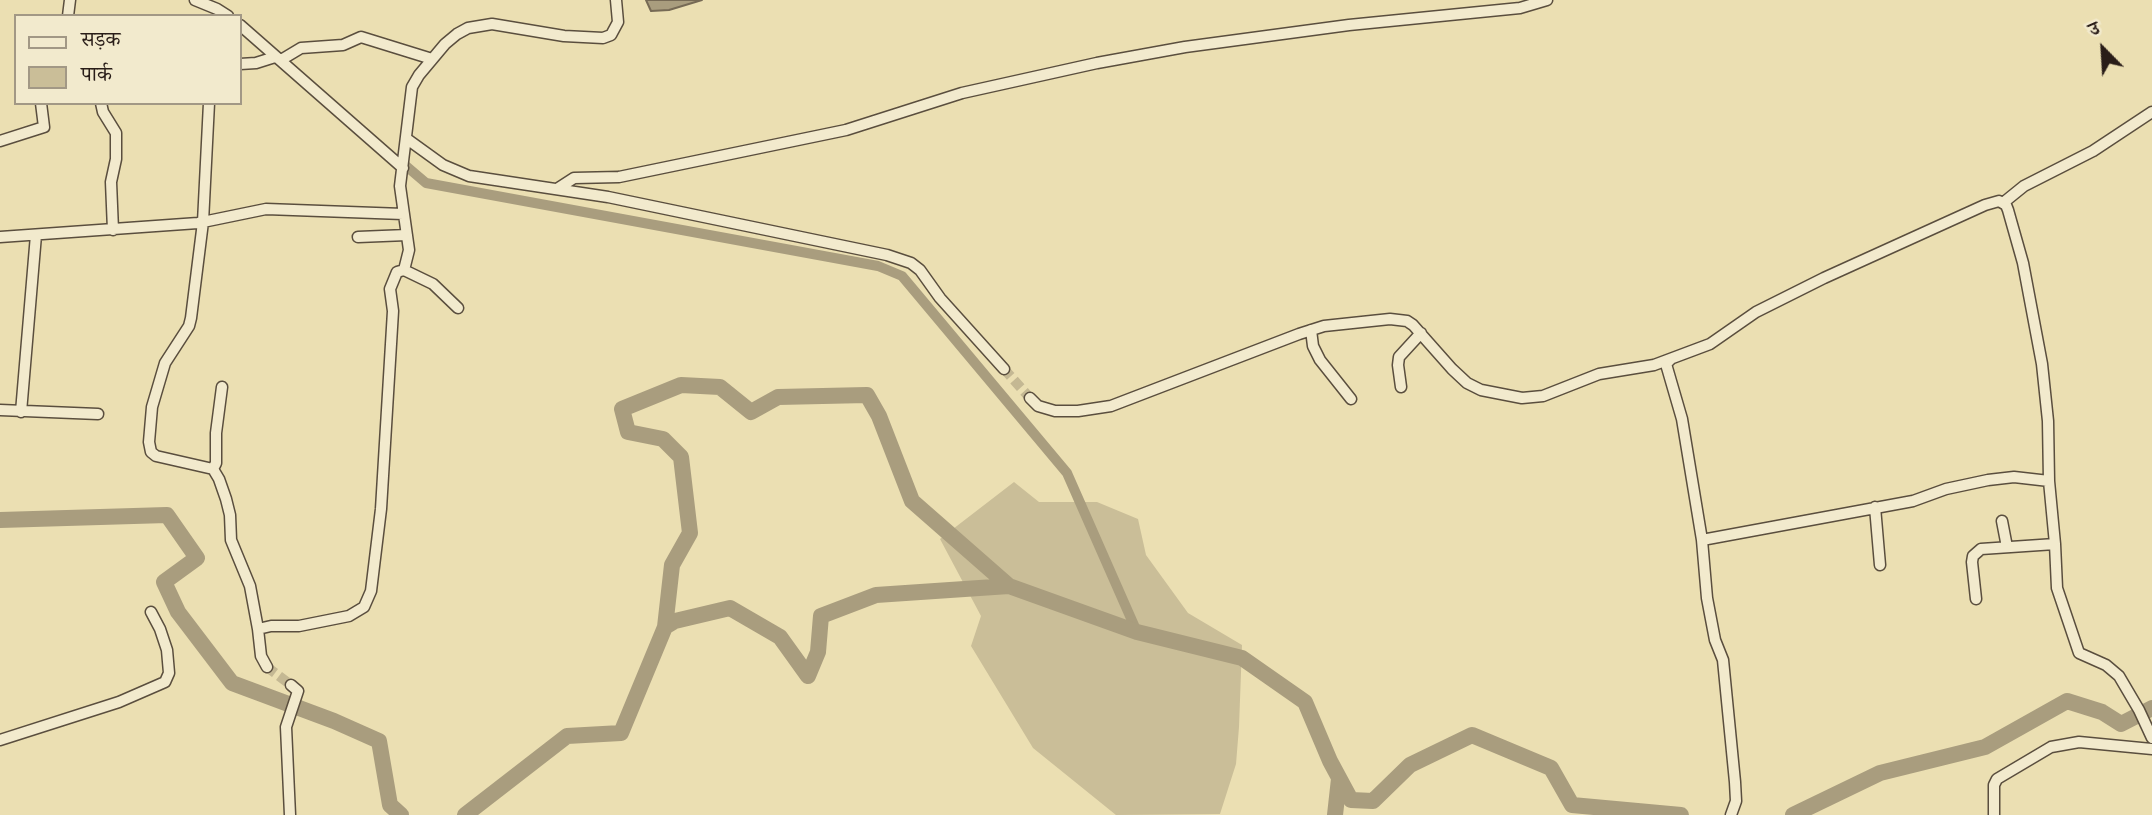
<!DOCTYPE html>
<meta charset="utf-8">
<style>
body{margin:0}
#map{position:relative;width:2152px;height:815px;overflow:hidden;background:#ebdfb2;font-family:"IM FELL English","Noto Serif Devanagari",serif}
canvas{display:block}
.legend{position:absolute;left:14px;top:14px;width:228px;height:91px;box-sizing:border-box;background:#f2eacd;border:2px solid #a29885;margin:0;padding:9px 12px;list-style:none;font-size:21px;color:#291d18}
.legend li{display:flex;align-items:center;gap:14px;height:35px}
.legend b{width:35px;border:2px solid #a29885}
.north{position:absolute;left:2068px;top:14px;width:70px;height:70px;-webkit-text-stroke:5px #f2eacd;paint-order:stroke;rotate:336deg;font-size:19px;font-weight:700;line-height:28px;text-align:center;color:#291d18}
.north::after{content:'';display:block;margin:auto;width:24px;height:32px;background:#291d18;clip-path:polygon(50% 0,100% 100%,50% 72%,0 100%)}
</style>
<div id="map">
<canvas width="2152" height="815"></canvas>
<ul class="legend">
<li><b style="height:9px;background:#f2eacd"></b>सड़क</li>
<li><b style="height:19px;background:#cabe98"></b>पार्क</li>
</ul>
<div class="north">उ</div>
</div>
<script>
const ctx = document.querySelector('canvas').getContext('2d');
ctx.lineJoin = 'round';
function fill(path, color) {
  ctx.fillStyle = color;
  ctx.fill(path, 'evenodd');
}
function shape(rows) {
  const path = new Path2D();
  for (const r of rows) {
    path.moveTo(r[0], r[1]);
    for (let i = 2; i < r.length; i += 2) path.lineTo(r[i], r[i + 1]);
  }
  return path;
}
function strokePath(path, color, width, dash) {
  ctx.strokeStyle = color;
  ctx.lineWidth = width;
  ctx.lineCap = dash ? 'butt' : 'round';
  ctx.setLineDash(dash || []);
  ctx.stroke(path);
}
fill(shape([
 [1014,482,1039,502,1097,502,1138,519,1146,555,1188,613,1242,645,1239,727,1236,764,1220,814,1116,815,1033,748,971,646,981,616,940,539]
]), '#cabe98');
const water = shape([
 [646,0,702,0,669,10,651,11,646,0]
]);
fill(water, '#a99d7e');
strokePath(water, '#766a55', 2);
strokePath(shape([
 [399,160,426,183,878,266,902,276,1067,473,1137,632]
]), '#a99d7e', 10);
strokePath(shape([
 [0,520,167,515,197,558,164,582,178,612,232,683,334,721,379,741,390,805,401,815],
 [665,627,672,565,690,533,681,457,663,439,628,432,622,409,681,385,720,387,751,412,778,397,867,395,879,416,912,501,1009,586],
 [465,815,567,736,621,733,665,627,675,621,730,608,780,637,808,676,818,652,821,616,876,595,1009,586,1137,632,1242,658,1305,702,1330,761,1351,800,1373,801,1410,765,1472,735,1551,768,1572,805,1681,815],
 [1335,815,1339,779],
 [1793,815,1880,773,1985,747,2067,701,2102,712,2121,724,2152,708]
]), '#a99d7e', 16);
strokePath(shape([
 [1004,369,1030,398],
 [267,667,291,685]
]), '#c4b893', 10, [10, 5]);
const minor = shape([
 [195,0,217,9,228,16],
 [68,16,70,0],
 [240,25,403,168],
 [281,60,301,48,343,45,361,37,432,59],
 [240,64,256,63,275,57],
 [101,103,103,112,116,133,116,159,111,182,113,230],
 [209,103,203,222,191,318,189,326,165,363,152,407,149,442,151,452,156,456,213,469],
 [407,139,443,165,469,176,608,197,887,255,911,263,920,270,940,298,1004,369],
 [0,141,44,127,41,103],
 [557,189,574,178,619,177,846,130,962,93,1097,63,1185,47,1349,25,1520,8,1547,0],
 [2003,203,2024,186,2093,151,2152,112],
 [0,237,198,223,266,209,403,214],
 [358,237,407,235],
 [404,270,433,284,458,308],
 [1311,330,1313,346,1320,360,1351,399],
 [1671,359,1666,364,1682,419,1702,540,1707,598,1715,640,1723,660,1735,782,1736,801,1731,815],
 [222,387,216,433,216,463,213,469,219,479,226,499,230,515,231,540,250,586,258,629],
 [1401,387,1398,365,1399,357,1421,333],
 [1030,398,1038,406,1055,411,1078,411,1111,406,1299,334,1324,326,1390,319,1407,321,1413,325,1452,369,1467,383,1481,390,1522,398,1543,396,1599,374,1654,365,1710,344,1756,312,1824,278,1985,205,1999,201,2006,205,2008,210,2023,263,2042,364,2048,421,2049,481,2055,544,2057,588,2079,653,2106,665,2119,676,2139,710,2152,738],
 [0,410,98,414],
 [21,412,36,235],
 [1875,507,1880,565],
 [2002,521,2007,547],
 [1702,540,1913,501,1946,489,1988,480,2014,477,2049,481],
 [1976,599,1972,562,1973,556,1981,549,2055,544],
 [267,667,261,656,258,629,271,626,299,626,349,616,364,607,371,591,381,509,393,311,390,289,397,272,404,270,409,250,400,186,412,87,419,75,445,44,457,34,468,28,492,24,564,36,603,38,611,35,618,22,616,0],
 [0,740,119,702,165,682,169,673,167,650,160,629,151,612],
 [290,815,286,727,298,691,291,685],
 [1994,815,1994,785,1997,779,2051,747,2079,742,2152,749]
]);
strokePath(minor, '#5a4e3e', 13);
strokePath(minor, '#f2eacd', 10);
</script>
